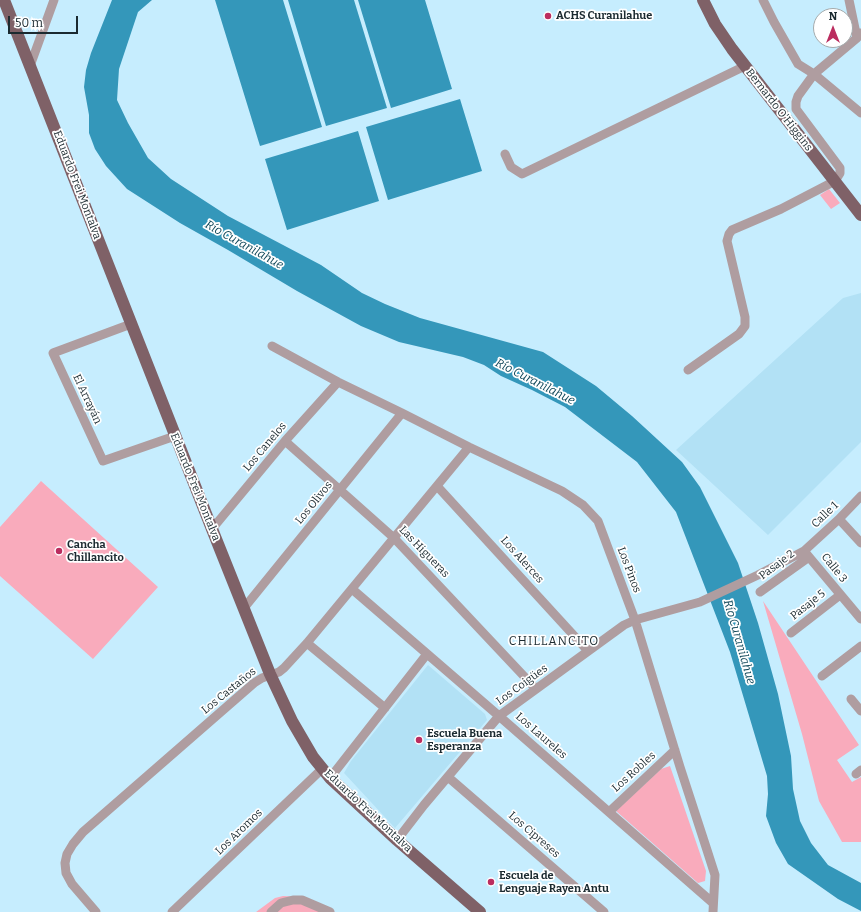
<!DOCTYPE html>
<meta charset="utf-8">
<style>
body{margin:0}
#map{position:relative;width:861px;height:912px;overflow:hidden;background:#c6edfe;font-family:Bitter,serif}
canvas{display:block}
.north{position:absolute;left:813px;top:8px;width:40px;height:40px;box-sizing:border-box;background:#fff;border:1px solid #a4aaac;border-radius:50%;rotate:0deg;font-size:11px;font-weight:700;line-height:16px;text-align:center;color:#1b2a30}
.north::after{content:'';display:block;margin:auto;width:14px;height:18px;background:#bb2d5f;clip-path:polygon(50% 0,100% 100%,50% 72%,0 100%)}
.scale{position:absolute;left:8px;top:16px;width:70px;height:18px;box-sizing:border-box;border:2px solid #1b2a30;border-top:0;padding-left:5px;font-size:12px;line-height:14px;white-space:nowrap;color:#1b2a30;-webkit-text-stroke:3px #fff;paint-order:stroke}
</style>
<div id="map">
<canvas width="861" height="912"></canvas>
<div class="north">N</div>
<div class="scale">50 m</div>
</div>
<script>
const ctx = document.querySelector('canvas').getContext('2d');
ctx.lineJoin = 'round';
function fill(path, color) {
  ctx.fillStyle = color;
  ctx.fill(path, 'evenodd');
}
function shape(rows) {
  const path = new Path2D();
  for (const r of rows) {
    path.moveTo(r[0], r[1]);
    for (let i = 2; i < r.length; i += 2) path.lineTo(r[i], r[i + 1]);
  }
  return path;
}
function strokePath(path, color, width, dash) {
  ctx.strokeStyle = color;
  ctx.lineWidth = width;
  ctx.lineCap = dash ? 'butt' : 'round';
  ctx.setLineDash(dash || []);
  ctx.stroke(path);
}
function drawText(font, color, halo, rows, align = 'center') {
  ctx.font = font + ' Bitter,serif';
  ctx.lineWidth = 3.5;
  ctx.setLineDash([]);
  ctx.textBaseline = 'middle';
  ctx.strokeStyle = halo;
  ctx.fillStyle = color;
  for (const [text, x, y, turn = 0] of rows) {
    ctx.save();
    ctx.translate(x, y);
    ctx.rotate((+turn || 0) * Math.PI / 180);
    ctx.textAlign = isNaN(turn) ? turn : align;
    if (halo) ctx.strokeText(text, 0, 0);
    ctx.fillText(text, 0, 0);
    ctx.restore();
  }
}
fill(shape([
 [861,293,861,442,768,535,676,450,843,298],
 [428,665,485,714,487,720,395,828,344,773,351,761]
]), '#b2e1f5');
fill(shape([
 [829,189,840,203,831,209,820,195],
 [41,481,158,587,93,659,0,576,0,527],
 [763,601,859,745,837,760,852,782,861,777,861,842,842,842,819,801,802,734],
 [670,766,706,871,705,881,698,883,616,811,661,769],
 [283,896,304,897,335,912,256,912,275,898]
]), '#f9abbc');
fill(shape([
 [112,0,152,0,138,12,119,69,117,100,128,123,148,158,171,179,228,216,321,265,362,293,385,304,420,318,543,352,596,386,632,416,682,462,700,487,738,563,758,623,778,694,791,756,793,789,800,821,811,843,828,865,861,883,861,911,838,899,788,864,776,843,766,816,768,794,767,776,730,652,676,512,637,462,565,407,532,390,501,376,484,365,463,357,399,342,361,326,297,291,228,250,180,223,127,189,106,166,95,149,89,133,89,115,84,87,86,70,91,53],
 [215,0,283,0,322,127,260,146],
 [288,0,354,0,387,108,326,126],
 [358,0,425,0,452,89,391,108],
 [460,99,482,171,388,200,366,127],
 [358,131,379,201,287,230,265,159]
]), '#3497ba');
strokePath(shape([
 [763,0,774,22,798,64,814,74,861,113],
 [849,0,857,38],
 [30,66,54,0],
 [505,154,511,167,522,174,745,66],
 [131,324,53,353,103,461,175,436],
 [272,346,338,382,402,413,469,447,562,491,583,505,598,521,635,620,680,767,706,847,715,875,713,912],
 [688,370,739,334,745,326,745,317,727,241,729,234,732,230,781,209,835,181,840,173,840,168,796,109,796,102,798,96,814,74,857,38,861,33],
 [285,441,394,538,536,689],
 [437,486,588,651],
 [839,519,861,543],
 [212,529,285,441,338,382],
 [804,551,861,619],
 [352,589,499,716,713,903],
 [760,592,809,557],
 [244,608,402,413],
 [791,633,840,595],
 [307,643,385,708],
 [822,676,861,646],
 [851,699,861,711],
 [856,774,861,770],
 [448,777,604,912],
 [330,778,427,654],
 [609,812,675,750],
 [397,840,424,805,499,716,624,625,635,620,700,602,758,575,804,551,839,519,861,496],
 [96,912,72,884,66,873,65,863,67,854,73,844,83,832,254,683,262,678,279,672,284,668,307,643,469,447],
 [172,912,322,769],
 [271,912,281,903,293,900,302,900,330,912]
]), '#af9da0', 9);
strokePath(shape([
 [4,0,212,529,270,674,292,721,313,757,330,778,397,840,480,912],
 [703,0,715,24,732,49,861,215]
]), '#7f6167', 12);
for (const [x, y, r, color] of [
 [548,16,4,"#bb2d5f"],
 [59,551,4,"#bb2d5f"],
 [419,740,4,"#bb2d5f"],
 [491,882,4,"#bb2d5f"]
]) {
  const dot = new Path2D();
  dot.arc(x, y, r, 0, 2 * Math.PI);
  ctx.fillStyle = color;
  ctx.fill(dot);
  strokePath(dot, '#fff', 1.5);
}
drawText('bold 11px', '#1b2a30', '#fff', [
 ["ACHS Curanilahue",556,16],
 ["Cancha",67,545],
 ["Chillancito",67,558],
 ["Escuela Buena",427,734],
 ["Esperanza",427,747],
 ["Escuela de",499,876],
 ["Lenguaje Rayen Antu",499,889]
], 'left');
drawText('11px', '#1b2a30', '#fff', [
 ["Bernardo O'Higgins",779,110,52],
 ["Eduardo Frei Montalva",77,185,69],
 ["El Arrayán",87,399,65],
 ["Los Canelos",265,447,-50],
 ["Eduardo Frei Montalva",195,487,68],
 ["Los Olivos",314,503,-51],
 ["Calle 1",825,515,-44],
 ["Las Higueras",424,552,46],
 ["Los Alerces",522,560,48],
 ["Pasaje 2",777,565,-37],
 ["Calle 3",834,568,51],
 ["Los Pinos",629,570,69],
 ["Pasaje 5",808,605,-38],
 ["Los Coigües",522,685,-36],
 ["Los Castaños",229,691,-39],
 ["Los Laureles",541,736,41],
 ["Los Robles",634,772,-42],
 ["Eduardo Frei Montalva",368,811,43],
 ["Los Aromos",239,832,-44],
 ["Los Cipreses",534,835,41]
]);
drawText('italic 12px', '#0e4658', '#fff', [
 ["Río Curanilahue",244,245,29],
 ["Río Curanilahue",535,382,27],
 ["Río Curanilahue",739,642,74]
]);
ctx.letterSpacing = '1px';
drawText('12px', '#1b2a30', '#fff', [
 ["CHILLANCITO",554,642]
]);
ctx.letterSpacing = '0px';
</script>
